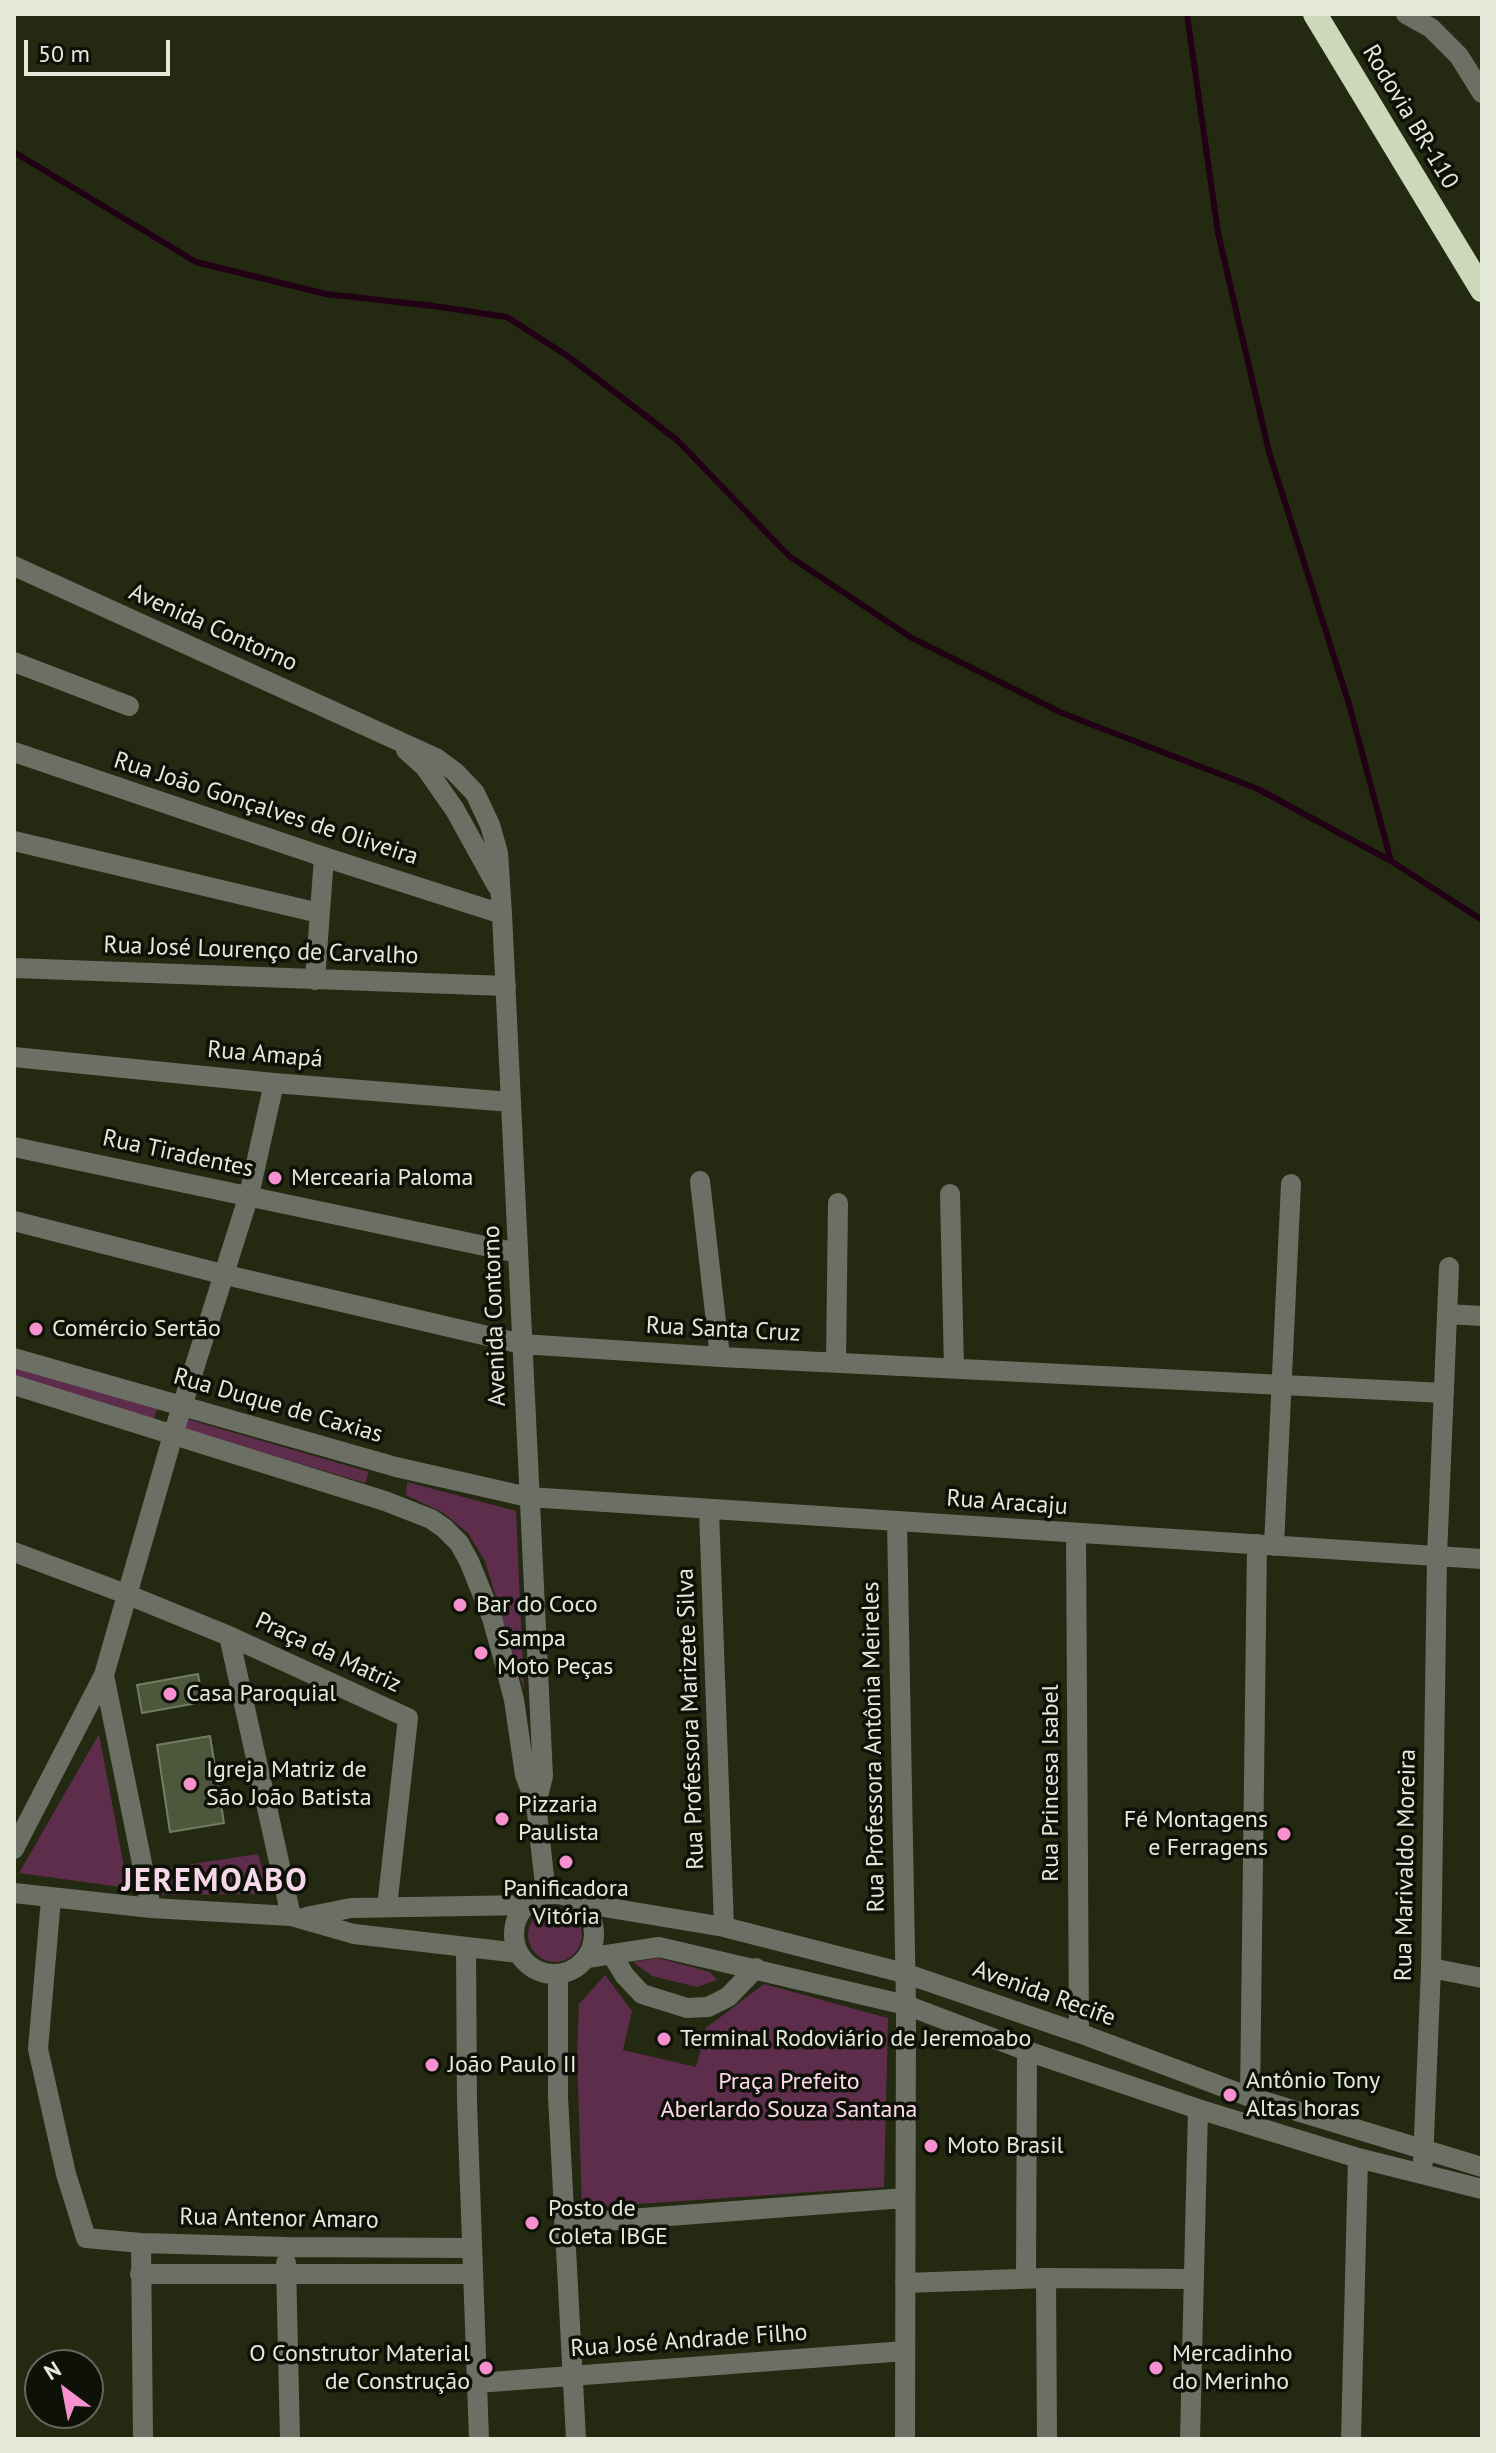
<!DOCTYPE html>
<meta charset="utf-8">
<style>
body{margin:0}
#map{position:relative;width:1496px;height:2453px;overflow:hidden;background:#232a11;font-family:"PT Sans",sans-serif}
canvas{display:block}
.frame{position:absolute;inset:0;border:16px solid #e4e9da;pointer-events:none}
.north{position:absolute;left:24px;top:2349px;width:80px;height:80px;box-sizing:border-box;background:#0e1107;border:2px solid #64675b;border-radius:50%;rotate:328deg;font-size:22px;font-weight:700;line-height:32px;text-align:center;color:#e4e9da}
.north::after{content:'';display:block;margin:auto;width:28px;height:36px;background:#f790ce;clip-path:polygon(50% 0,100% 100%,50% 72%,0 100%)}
.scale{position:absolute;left:24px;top:40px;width:146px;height:36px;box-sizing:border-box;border:4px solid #e4e9da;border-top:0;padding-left:10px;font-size:24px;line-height:28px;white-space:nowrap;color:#e4e9da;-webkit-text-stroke:6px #0e1107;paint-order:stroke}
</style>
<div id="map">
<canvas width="1496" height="2453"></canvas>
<div class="frame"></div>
<div class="north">N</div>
<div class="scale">50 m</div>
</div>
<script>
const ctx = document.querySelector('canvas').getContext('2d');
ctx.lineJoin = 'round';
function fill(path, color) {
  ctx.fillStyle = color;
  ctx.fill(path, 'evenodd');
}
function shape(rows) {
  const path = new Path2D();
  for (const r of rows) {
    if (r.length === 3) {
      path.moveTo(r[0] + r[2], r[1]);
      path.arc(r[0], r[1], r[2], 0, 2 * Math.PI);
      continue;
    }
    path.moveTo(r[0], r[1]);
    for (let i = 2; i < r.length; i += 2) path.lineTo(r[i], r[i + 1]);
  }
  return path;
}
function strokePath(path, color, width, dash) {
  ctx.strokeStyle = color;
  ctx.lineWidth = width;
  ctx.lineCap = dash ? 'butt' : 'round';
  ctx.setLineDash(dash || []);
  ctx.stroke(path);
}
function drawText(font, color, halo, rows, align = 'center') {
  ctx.font = font + ' "PT Sans",sans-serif';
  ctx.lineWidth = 7;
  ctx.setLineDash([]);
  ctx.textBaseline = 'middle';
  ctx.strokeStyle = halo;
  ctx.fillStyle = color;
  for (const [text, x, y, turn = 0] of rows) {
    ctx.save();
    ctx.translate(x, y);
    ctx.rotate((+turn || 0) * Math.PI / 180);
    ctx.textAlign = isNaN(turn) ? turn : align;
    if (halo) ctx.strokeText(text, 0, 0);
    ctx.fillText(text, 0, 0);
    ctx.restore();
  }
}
fill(shape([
 [14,1366,157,1409,154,1419,14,1377],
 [187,1419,369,1472,365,1483,184,1429],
 [407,1482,516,1511,524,1690,485,1561,468,1533,442,1512,406,1495],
 [99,1734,128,1888,19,1873],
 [258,1854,269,1894,162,1895,159,1869],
 [555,1935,27],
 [658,1958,710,1972,717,1980,697,1987,652,1976,633,1962],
 [605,1975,632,2011,623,2050,696,2067,706,2028,764,1984,888,2018,884,2187,582,2208,577,2055,579,2004]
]), '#5d2d4b');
strokePath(shape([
 [1187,14,1218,233,1269,452,1349,704,1391,861],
 [14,152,196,262,326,294,433,306,507,317,569,357,677,440,789,556,912,638,1062,713,1258,789,1391,861,1482,920]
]), '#210015', 6);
const building = shape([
 [198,1674,203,1702,142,1713,137,1685,198,1674],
 [210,1736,224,1823,170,1832,157,1745,210,1736]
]);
fill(building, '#4e573c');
strokePath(building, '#737c60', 2);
strokePath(shape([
 [1406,14,1431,28,1459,56,1482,93],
 [14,566,436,758,455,772,475,793,490,825,498,853,502,914,543,1776,536,1804],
 [14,662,129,706],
 [406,750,425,767,455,810,497,886],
 [14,752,324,857,502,914],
 [14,841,319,913],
 [14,968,506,986],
 [315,980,324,857],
 [14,1057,274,1083,511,1102],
 [14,1147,518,1253],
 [700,1181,720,1357],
 [950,1194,954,1368],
 [14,1221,226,1275,522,1344,720,1357,1444,1393],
 [1447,1314,1482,1316],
 [14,1358,396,1467,528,1497,1482,1559],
 [836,1362,838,1203],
 [14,1385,385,1501,431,1519,444,1528,459,1543,469,1561,492,1618,503,1657,514,1700,525,1775,536,1804,546,1894],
 [709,1510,724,1927],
 [897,1521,906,2005,905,2439],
 [1076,1533,1079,2033],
 [1274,1546,1291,1184],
 [14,1552,126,1594,229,1636,408,1718,387,1907],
 [229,1636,291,1916],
 [104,1675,151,1908],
 [14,1849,104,1675,173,1435,249,1195,274,1083],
 [14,1893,151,1908,291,1916,354,1934,519,1953],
 [554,1934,40],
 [51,1899,38,2049,66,2174,86,2238,141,2243,286,2247,471,2248],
 [580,1903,724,1927,904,1973,1079,2033,1250,2097,1482,2167],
 [306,1917,351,1908,527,1905],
 [466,1947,467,2102,479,2439],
 [612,1955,625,1976,642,1994,687,2008,708,2007,728,1997,756,1968],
 [587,1958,659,1947,906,2005,1027,2051,1198,2109,1358,2158,1482,2189],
 [1431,1968,1482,1978],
 [558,1975,558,2097,576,2439],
 [1250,2097,1257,1544],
 [1423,2162,1431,1968,1437,1556,1449,1267],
 [564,2224,905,2198],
 [141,2243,143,2439],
 [286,2263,290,2439],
 [140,2274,471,2274],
 [1026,2278,1027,2051],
 [1046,2278,1047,2439],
 [905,2283,1046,2278,1194,2279],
 [477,2383,905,2351],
 [1190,2439,1198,2109],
 [1351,2439,1358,2158]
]), '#6c7064', 20);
strokePath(shape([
 [1315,14,1482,290]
]), '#ccd8b9', 24);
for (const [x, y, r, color] of [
 [275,1178,8,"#f790ce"],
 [36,1329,8,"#f790ce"],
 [460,1605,8,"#f790ce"],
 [481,1653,8,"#f790ce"],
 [170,1694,8,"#f790ce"],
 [190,1784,8,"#f790ce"],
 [502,1819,8,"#f790ce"],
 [1284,1834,8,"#f790ce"],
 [566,1862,8,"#f790ce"],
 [664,2039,8,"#f790ce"],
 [432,2065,8,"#f790ce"],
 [1230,2095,8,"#f790ce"],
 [931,2146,8,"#f790ce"],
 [532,2223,8,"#f790ce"],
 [486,2368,8,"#f790ce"],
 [1156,2368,8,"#f790ce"]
]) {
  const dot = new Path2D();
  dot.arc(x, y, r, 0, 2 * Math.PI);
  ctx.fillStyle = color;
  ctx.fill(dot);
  strokePath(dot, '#0e1107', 3);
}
drawText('24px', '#e4e9da', '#0e1107', [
 ["Rodovia BR-110",1410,117,59],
 ["Avenida Contorno",213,628,24],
 ["Rua João Gonçalves de Oliveira",266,809,18],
 ["Rua José Lourenço de Carvalho",261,951,2],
 ["Rua Amapá",265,1055,5],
 ["Rua Tiradentes",178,1154,12],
 ["Avenida Contorno",495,1316,-92],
 ["Rua Santa Cruz",723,1330,3],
 ["Rua Duque de Caxias",278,1406,16],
 ["Rua Aracaju",1007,1503,4],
 ["Praça da Matriz",328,1653,25],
 ["Rua Professora Marizete Silva",691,1719,-92],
 ["Rua Professora Antônia Meireles",874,1747,-91],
 ["Rua Princesa Isabel",1051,1783,-90],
 ["Rua Marivaldo Moreira",1406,1865,-89],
 ["Avenida Recife",1044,1994,20],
 ["Rua Antenor Amaro",279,2219,1],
 ["Rua José Andrade Filho",689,2341,-4]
]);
drawText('24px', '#e4e9da', '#0e1107', [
 ["Mercearia Paloma",291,1178],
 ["Comércio Sertão",52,1329],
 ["Bar do Coco",476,1605],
 ["Sampa",497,1639],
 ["Moto Peças",497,1667],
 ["Casa Paroquial",186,1694],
 ["Igreja Matriz de",206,1770],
 ["São João Batista",206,1798],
 ["Pizzaria",518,1805],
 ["Paulista",518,1833],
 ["Fé Montagens",1268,1820,"right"],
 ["e Ferragens",1268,1848,"right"],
 ["Panificadora",566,1889,"center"],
 ["Vitória",566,1917,"center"],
 ["Terminal Rodoviário de Jeremoabo",680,2039],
 ["João Paulo II",448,2065],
 ["Antônio Tony",1246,2081],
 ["Altas horas",1246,2109],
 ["Moto Brasil",947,2146],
 ["Posto de",548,2209],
 ["Coleta IBGE",548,2237],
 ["O Construtor Material",470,2354,"right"],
 ["de Construção",470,2382,"right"],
 ["Mercadinho",1172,2354],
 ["do Merinho",1172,2382]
], 'left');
drawText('24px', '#fed8ed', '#0e1107', [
 ["Praça Prefeito",789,2082],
 ["Aberlardo Souza Santana",789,2110]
]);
ctx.letterSpacing = '2px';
drawText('bold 32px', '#f6d8e8', '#0e1107', [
 ["JEREMOABO",215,1882]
]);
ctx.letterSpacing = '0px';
</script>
